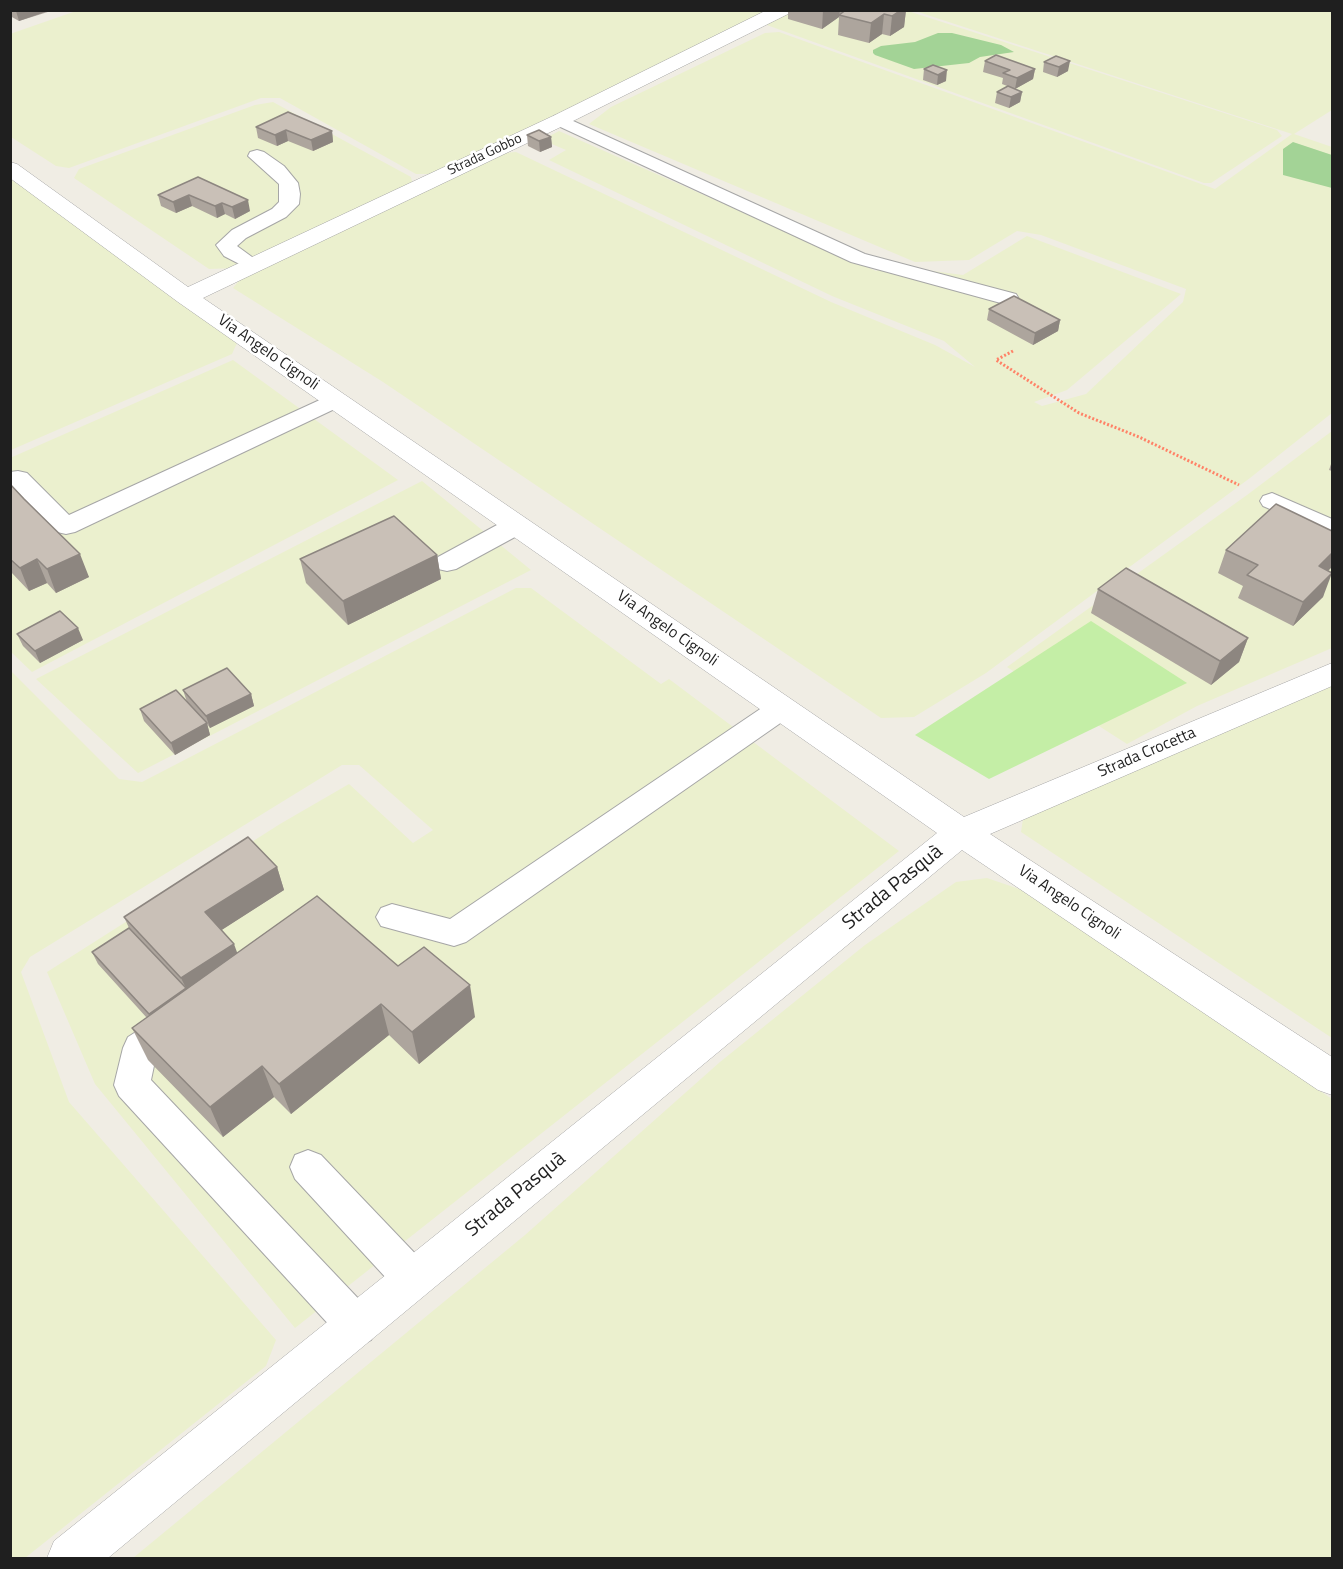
<!DOCTYPE html>
<meta charset="utf-8">
<style>
body{margin:0}
#map{position:relative;width:1343px;height:1569px;overflow:hidden;background:#f0ede4;font-family:"Titillium Web",sans-serif}
canvas{display:block}
.frame{position:absolute;inset:0;border:12px solid #1f1f1f;pointer-events:none}
</style>
<div id="map">
<canvas width="1343" height="1569"></canvas>
<div class="frame"></div>
</div>
<script>
const ctx = document.querySelector('canvas').getContext('2d');
ctx.lineJoin = 'round';
function fill(path, color) {
  ctx.fillStyle = color;
  ctx.fill(path, 'evenodd');
}
function shape(rows) {
  const path = new Path2D();
  for (const r of rows) {
    path.moveTo(r[0], r[1]);
    for (let i = 2; i < r.length; i += 2) path.lineTo(r[i], r[i + 1]);
  }
  return path;
}
function strokePath(path, color, width, dash) {
  ctx.strokeStyle = color;
  ctx.lineWidth = width;
  ctx.lineCap = dash ? 'butt' : 'round';
  ctx.setLineDash(dash || []);
  ctx.stroke(path);
}
function drawText(font, color, halo, rows, align = 'center') {
  ctx.font = font + ' "Titillium Web",sans-serif';
  ctx.lineWidth = 5;
  ctx.setLineDash([]);
  ctx.textBaseline = 'middle';
  ctx.strokeStyle = halo;
  ctx.fillStyle = color;
  for (const [text, x, y, turn = 0] of rows) {
    ctx.save();
    ctx.translate(x, y);
    ctx.rotate((+turn || 0) * Math.PI / 180);
    ctx.textAlign = isNaN(turn) ? turn : align;
    if (halo) ctx.strokeText(text, 0, 0);
    ctx.fillText(text, 0, 0);
    ctx.restore();
  }
}
fill(shape([
 [79,10,775,11,432,174,416,174,280,98,261,98,69,168,56,166,11,137,10,34],
 [791,11,908,11,1277,130,1282,136,1211,183,1204,183,764,24],
 [915,11,1332,11,1332,110,1294,134,1332,147,1332,413,1250,478,986,673,914,717,881,718,383,382,233,288,241,278,505,153,516,152,831,302,935,345,975,367,944,341,832,296,549,160,566,150,542,140,559,131,876,271,887,265,963,275,1027,236,1181,294,1067,390,1034,402,1042,406,1086,394,1183,302,1186,289,1041,235,1017,231,969,260,915,262,589,124,611,107,765,33,779,32,1215,189,1292,134],
 [273,102,411,177,413,186,236,268,209,269,74,178,79,169,255,105],
 [10,178,237,343,232,354,11,450],
 [233,360,398,480,32,672,11,652,10,458],
 [1332,431,1332,648,1197,706,1127,744,1007,667,1247,495],
 [422,481,531,570,138,773,36,679],
 [516,588,531,588,661,684,669,679,899,851,295,1328,95,1084,47,972,280,824,349,784,413,843,433,830,359,765,342,765,30,957,21,972,69,1102,276,1340,266,1366,25,1558,11,1558,10,670,119,779,142,782],
 [1332,686,1332,1038,1021,832,1023,819],
 [987,878,1025,891,1332,1099,1332,1558,133,1558,525,1235,720,1062,865,945,956,882]
]), '#ebf0ce');
fill(shape([
 [1091,621,1187,683,989,779,915,735]
]), '#c4eea6');
fill(shape([
 [938,33,952,33,1001,45,1014,52,980,57,969,63,914,69,875,55,873,53,873,50,881,46,915,42],
 [1293,142,1332,155,1332,188,1283,175,1283,149]
]), '#a3d396');
const lane = shape([
 [560,115,865,254,1016,294,1019,299,1016,304,1008,305,851,262,554,124,551,120,554,116,560,115],
 [257,150,264,152,284,166,298,183,300,194,299,204,286,217,246,238,237,246,263,265,260,269,253,271,224,256,216,245,232,230,272,209,279,202,279,184,248,156,250,152,257,150],
 [335,393,343,395,347,400,343,405,75,532,66,534,57,532,14,488,10,488,10,472,18,471,27,473,69,515,335,393],
 [1272,493,1332,519,1332,536,1263,506,1260,501,1263,496,1272,493],
 [517,517,526,519,530,525,526,531,456,569,447,571,438,569,434,563,438,557,508,519,517,517],
 [782,698,792,701,796,708,792,715,466,942,454,946,381,926,376,917,381,908,392,904,450,919,772,701,782,698],
 [176,1009,188,1014,193,1024,188,1034,156,1056,151,1080,371,1312,377,1326,371,1340,357,1346,343,1340,119,1096,114,1085,123,1048,128,1037,164,1014,176,1009],
 [308,1150,321,1155,427,1266,432,1279,427,1292,413,1298,399,1292,295,1179,290,1167,295,1155,308,1150]
]);
const street = shape([
 [767,10,791,10,788,14,567,124,203,298,964,817,1332,663,1332,686,990,834,1332,1057,1332,1095,1318,1090,962,850,108,1558,47,1558,54,1541,937,833,178,302,10,178,10,162,17,164,188,287,553,116,767,10]
]);
strokePath(lane, '#a6a6a6', 2);
strokePath(street, '#a6a6a6', 1);
strokePath(shape([
 [1013,351,996,360,1079,413,1139,437,1239,485]
]), '#ff8267', 3, [2, 2]);
fill(lane, '#fff');
fill(street, '#fff');
fill(shape([
 [10,10,51,10,51,11,19,21,10,16],
 [788,10,906,10,904,27,890,36,882,34,869,43,838,35,839,17,822,29,788,19],
 [1056,56,1068,71,1057,77,1043,72,1044,62],
 [985,61,1035,69,1033,79,1015,89,1002,84,1003,78,983,72],
 [933,65,946,81,937,85,923,80,924,69],
 [997,92,1022,92,1020,102,1009,108,995,103],
 [256,127,332,131,333,142,313,151,288,141,277,146,258,138],
 [527,135,551,137,552,147,540,152,528,146],
 [198,177,250,211,235,219,225,214,217,218,192,206,176,213,161,206,158,195],
 [989,309,1060,320,1058,331,1033,345,987,320],
 [1332,461,1332,471,1329,470],
 [10,484,89,577,56,593,47,583,29,591,11,572],
 [1226,550,1328,571,1323,597,1293,626,1238,598,1243,586,1218,573],
 [437,555,441,579,348,625,306,583,300,559],
 [1098,589,1248,638,1239,662,1211,685,1091,613],
 [17,634,83,640,40,663,23,646],
 [183,690,251,694,254,706,210,728,207,724,210,735,175,755,144,721,140,709,198,715,187,702],
 [277,867,284,890,221,930,237,953,398,966,475,1017,419,1064,389,1035,291,1114,274,1097,223,1137,148,1060,132,1028,147,1018,98,964,92,952,129,928,124,917]
]), '#ada59d');
fill(shape([
 [51,10,19,21,16,11],
 [823,10,840,10,839,17,822,29],
 [901,10,906,10,904,27,890,36,892,16],
 [884,14,882,34,869,43,871,23],
 [1070,61,1068,71,1057,77,1059,67],
 [1035,69,1033,79,1015,89,1017,78],
 [947,70,946,81,937,85,938,75],
 [1022,92,1020,102,1009,108,1011,97],
 [286,130,288,141,277,146,275,135],
 [332,131,333,142,313,151,311,140],
 [551,137,552,147,540,152,539,141],
 [189,195,192,206,176,213,173,202],
 [248,200,250,211,235,219,232,207],
 [222,203,225,214,217,218,215,206],
 [1060,320,1058,331,1033,345,1035,333],
 [1332,553,1332,567,1309,590,1319,566],
 [80,554,89,577,56,593,47,569],
 [437,555,441,579,348,625,343,601],
 [37,559,47,583,29,591,20,568],
 [1332,573,1323,597,1293,626,1303,602],
 [78,628,83,640,40,663,35,651],
 [1248,638,1239,662,1211,685,1220,661],
 [251,694,254,706,210,728,206,716],
 [207,723,210,735,175,755,171,743],
 [277,867,284,890,214,935,205,912],
 [234,944,242,966,154,1026,149,1014,186,988,181,978],
 [470,985,475,1017,419,1064,412,1032],
 [381,1004,389,1035,291,1114,279,1084],
 [262,1066,274,1097,223,1137,210,1107]
]), '#8d8680');
const building = shape([
 [846,10,901,10,892,16,884,14,871,23,839,15,846,10],
 [996,55,1035,69,1017,78,1003,73,1010,70,985,61,996,55],
 [1056,56,1070,61,1059,67,1044,62,1056,56],
 [933,65,947,70,938,75,924,69,933,65],
 [1008,86,1022,92,1011,97,997,92,1008,86],
 [288,112,332,131,311,140,286,130,275,135,256,127,288,112],
 [539,130,551,137,539,141,527,135,539,130],
 [198,177,248,200,232,207,222,203,215,206,189,195,173,202,158,195,198,177],
 [1014,296,1060,320,1035,333,989,309,1014,296],
 [10,484,24,499,80,554,47,569,37,559,20,568,10,559,10,484],
 [1276,504,1332,531,1332,553,1319,566,1332,573,1303,602,1247,575,1258,565,1226,550,1276,504],
 [394,516,437,555,343,601,300,559,394,516],
 [1126,568,1248,638,1220,661,1098,589,1126,568],
 [60,611,78,628,35,651,17,634,60,611],
 [227,668,251,694,206,716,183,690,227,668],
 [176,690,207,723,171,743,140,709,176,690],
 [248,837,277,867,205,912,234,944,181,978,124,917,248,837],
 [317,896,398,966,424,947,470,985,412,1032,381,1004,279,1084,262,1066,210,1107,132,1028,317,896],
 [129,928,186,988,149,1014,92,952,129,928]
]);
fill(building, '#c9c0b7');
strokePath(building, '#8d8680', 1.5);
drawText('14px', '#1f1f1f', '#fff', [
 ["Strada Gobbo",485,155,-25]
]);
drawText('16px', '#1f1f1f', '#fff', [
 ["Via Angelo Cignoli",268,353,35],
 ["Via Angelo Cignoli",667,629,35],
 ["Strada Crocetta",1147,753,-23],
 ["Via Angelo Cignoli",1069,903,34]
]);
drawText('20px', '#1f1f1f', '#fff', [
 ["Strada Pasquà",893,888,-39],
 ["Strada Pasquà",516,1195,-39]
]);
</script>
